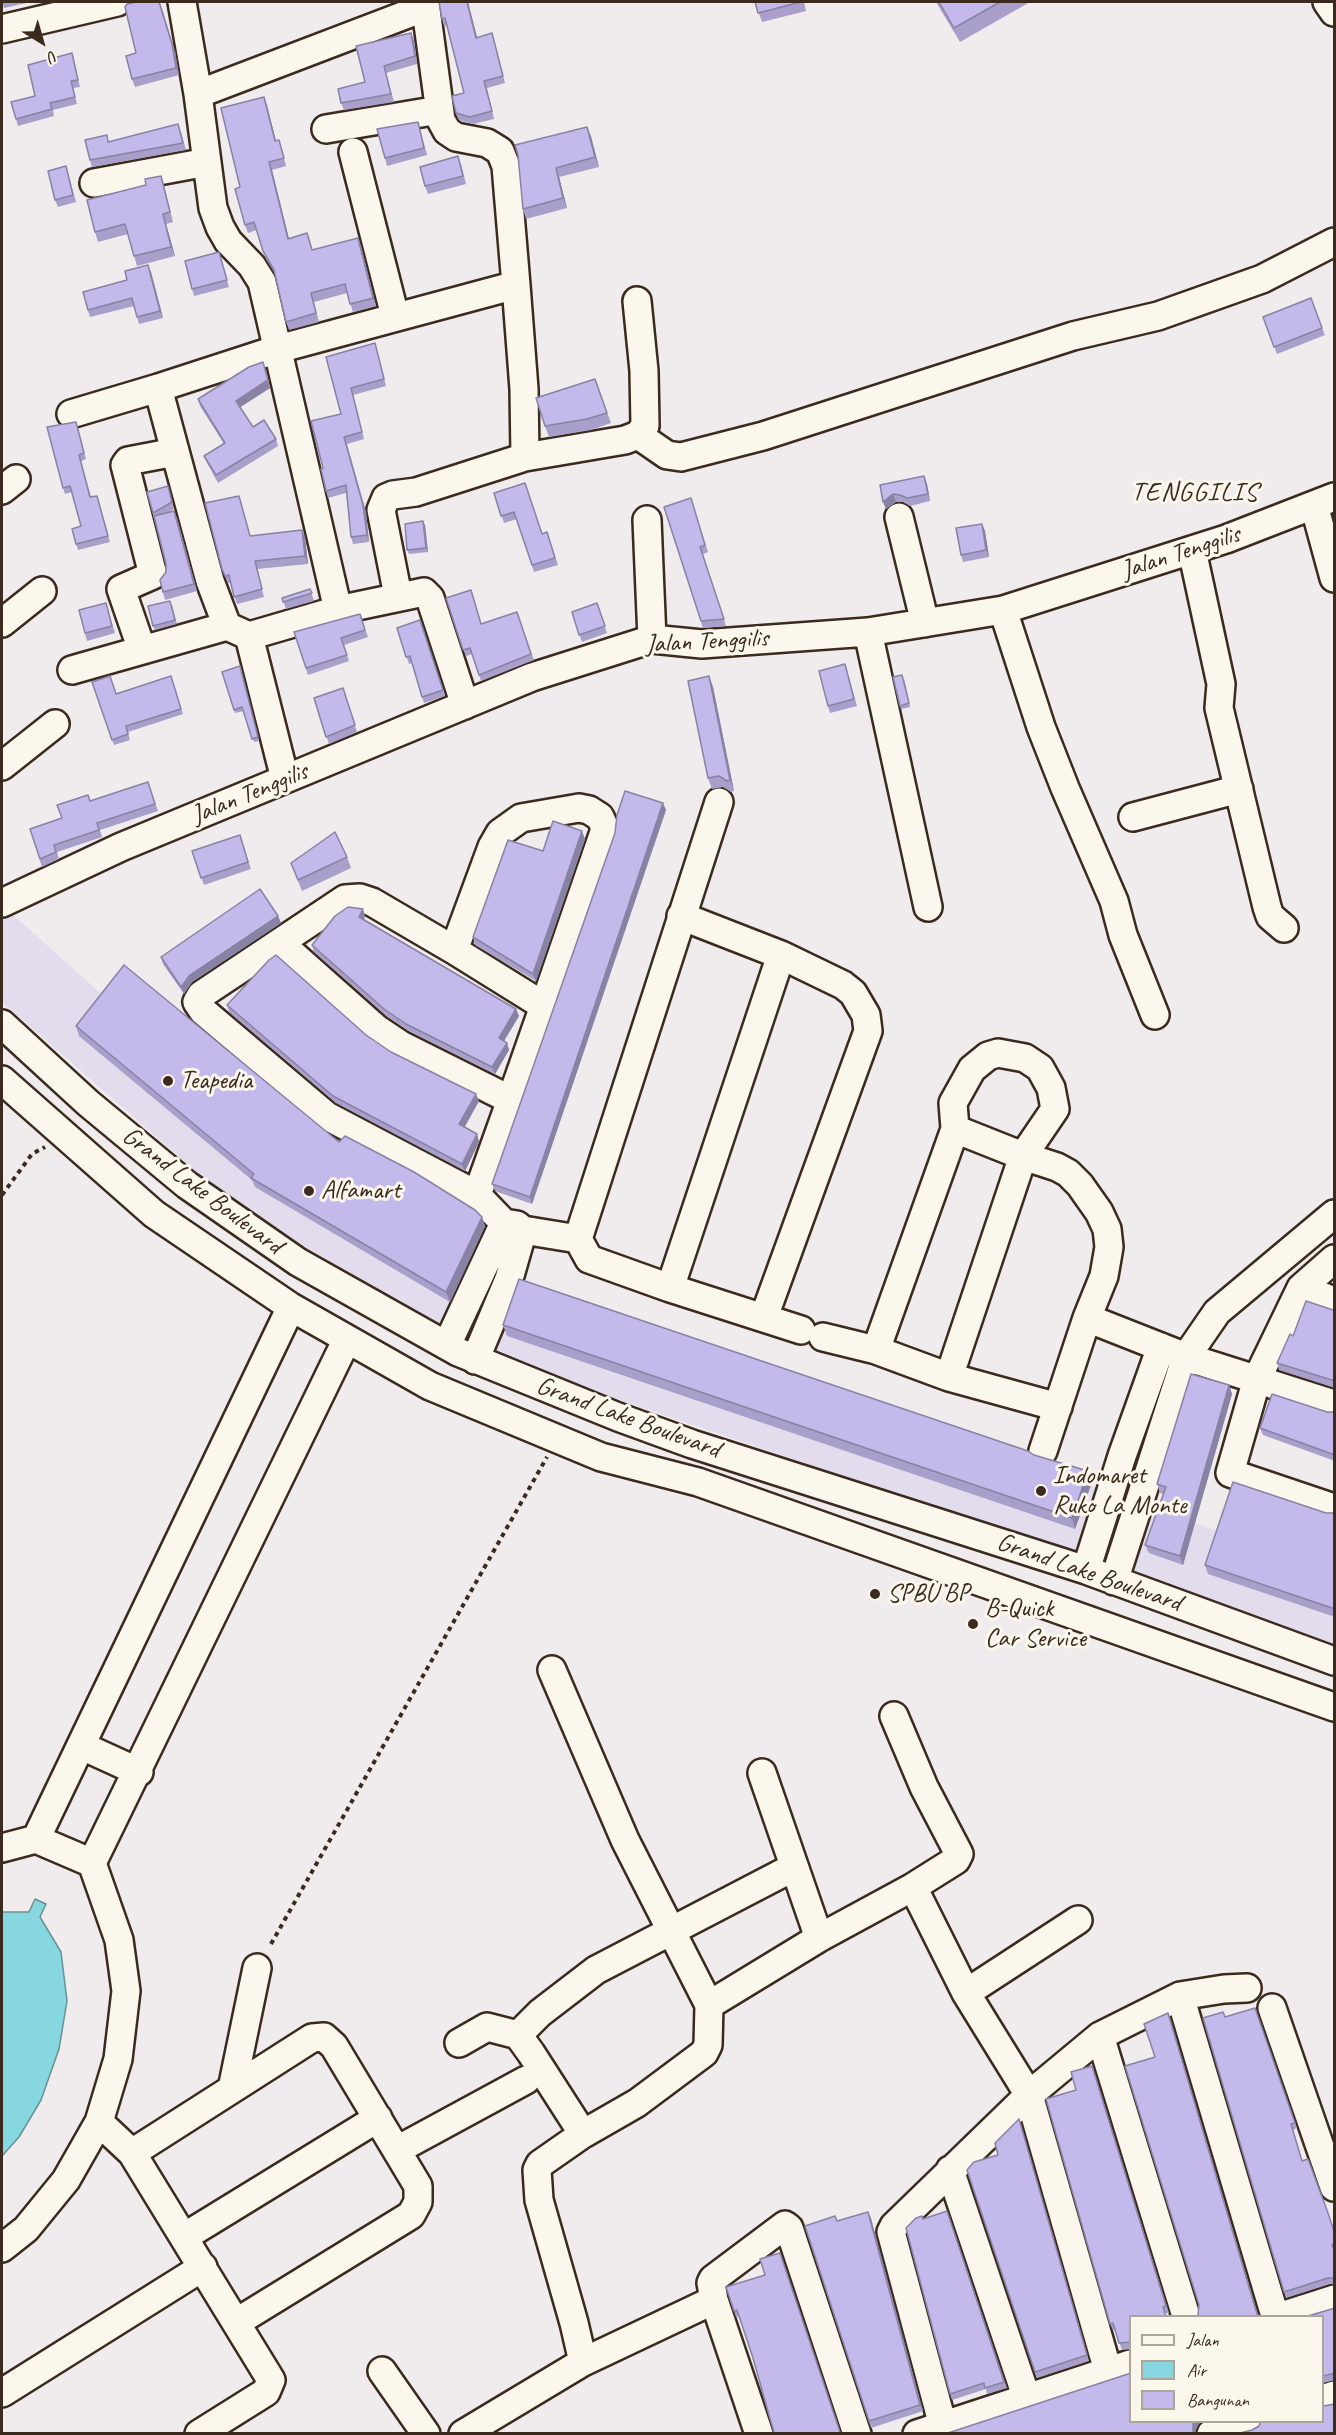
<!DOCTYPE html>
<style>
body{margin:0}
#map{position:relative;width:1336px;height:2435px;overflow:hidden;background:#f0ebec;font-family:Caveat,sans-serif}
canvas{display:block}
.frame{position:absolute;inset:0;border:3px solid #3b2a1e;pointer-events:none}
.legend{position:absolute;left:1129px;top:2315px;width:195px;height:108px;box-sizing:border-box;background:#fbf7ec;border:2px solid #aea59a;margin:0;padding:8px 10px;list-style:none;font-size:18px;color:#3b2a1e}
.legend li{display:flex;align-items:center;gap:12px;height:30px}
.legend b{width:30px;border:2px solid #aea59a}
.north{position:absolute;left:12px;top:12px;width:60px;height:60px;-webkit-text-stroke:4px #fbf7ec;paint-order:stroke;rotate:143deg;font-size:16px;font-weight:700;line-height:24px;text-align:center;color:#3b2a1e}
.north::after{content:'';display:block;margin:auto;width:21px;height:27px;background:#3b2a1e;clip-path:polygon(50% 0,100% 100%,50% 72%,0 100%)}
</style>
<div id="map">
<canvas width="1336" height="2435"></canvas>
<div class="frame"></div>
<ul class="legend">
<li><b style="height:8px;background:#fbf7ec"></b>Jalan</li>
<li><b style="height:16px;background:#86d7e0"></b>Air</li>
<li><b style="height:16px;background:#c3b9eb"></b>Bangunan</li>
</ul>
<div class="north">U</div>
</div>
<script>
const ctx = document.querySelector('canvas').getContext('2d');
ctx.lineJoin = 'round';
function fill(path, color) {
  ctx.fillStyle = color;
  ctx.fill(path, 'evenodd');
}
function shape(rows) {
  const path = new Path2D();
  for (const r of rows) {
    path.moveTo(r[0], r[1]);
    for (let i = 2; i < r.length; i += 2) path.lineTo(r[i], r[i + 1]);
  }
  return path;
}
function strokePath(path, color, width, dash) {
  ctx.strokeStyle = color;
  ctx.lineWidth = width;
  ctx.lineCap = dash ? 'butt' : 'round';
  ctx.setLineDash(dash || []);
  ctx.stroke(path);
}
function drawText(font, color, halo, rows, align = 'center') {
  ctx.font = font + ' Caveat,sans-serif';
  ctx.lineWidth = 6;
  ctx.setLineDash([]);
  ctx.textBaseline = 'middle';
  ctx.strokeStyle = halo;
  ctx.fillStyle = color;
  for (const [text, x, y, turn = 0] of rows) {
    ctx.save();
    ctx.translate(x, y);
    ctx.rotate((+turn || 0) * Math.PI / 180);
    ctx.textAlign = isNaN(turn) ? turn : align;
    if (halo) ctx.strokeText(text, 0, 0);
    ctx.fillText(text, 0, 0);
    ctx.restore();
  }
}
fill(shape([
 [2,905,107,999,286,1148,526,1287,1334,1572,1334,1644,491,1356,233,1204,2,1002]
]), '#e2dcec');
const water = shape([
 [35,1899,46,1904,40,1917,61,1952,67,2001,59,2049,41,2100,19,2137,2,2156,2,1912,29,1912,35,1899]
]);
fill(water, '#86d7e0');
strokePath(water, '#689292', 1.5);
const minor = shape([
 [182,2,198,94,213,208,220,227,228,241,252,266,262,282,338,610],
 [425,2,441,120,447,131,456,137,487,143,500,151,506,166,516,285],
 [1327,2,1334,12],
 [2,29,117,2],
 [198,94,426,7],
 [326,129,439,110],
 [353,152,395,316],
 [94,183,207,162],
 [158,388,210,581,227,626,249,636,285,779],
 [71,414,158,388,278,349,516,285,524,389,525,457],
 [638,435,667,455,681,457,763,436,1073,336,1158,316,1262,279,1334,242],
 [2,490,16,479],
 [1314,505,1334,578],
 [899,517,925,623],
 [647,520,652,639],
 [1192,550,1221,684,1219,708,1267,907,1270,916,1284,928],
 [398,596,381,510,386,498,393,495,416,492,525,457,625,440,638,435,645,426,644,371,637,301],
 [1003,610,1041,727,1065,788,1114,901,1123,935,1155,1015],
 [2,623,42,591],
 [868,632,928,907],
 [249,636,338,610,424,592,430,598,465,705],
 [142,650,121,589,153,575,125,465,128,461,175,452],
 [72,670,227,626],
 [2,766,55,724],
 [719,802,578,1239,589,1259,670,1288,801,1330],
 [1133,817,1239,789],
 [2,903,121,847,532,677,652,639,702,644,868,632,1003,610,1226,539,1334,497],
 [681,916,781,955,843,985,853,993,866,1015,868,1031,764,1317],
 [280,943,377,1029,401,1045,511,1100],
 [454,950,372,902,360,898,345,899,201,995,197,1002,203,1011,327,1116,477,1195],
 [544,1006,454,950,492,847,500,833,521,818,579,808,589,810,600,817,605,828,603,835,544,1006,511,1100,477,1195,504,1223,517,1225,523,1230,578,1239],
 [2,1024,88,1103,187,1185,298,1262,458,1352,618,1417,692,1444,1086,1570,1334,1661],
 [2,1080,154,1214,291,1307,430,1386,601,1457,698,1482,1334,1707],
 [670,1288,781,955],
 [1301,1288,1334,1259],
 [1334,1301,1301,1288,1257,1379,1230,1473,1334,1508],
 [1087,1318,1186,1357,1334,1404],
 [823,1337,876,1350,949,1377,1058,1407],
 [447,1345,504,1223],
 [876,1350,955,1129],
 [475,1360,509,1279,523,1230],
 [949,1377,1023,1156,1055,1109,1051,1088,1040,1068,1025,1058,998,1053,988,1056,972,1069,953,1103,955,1129,1023,1156,1057,1167,1068,1173,1080,1185,1099,1212,1107,1229,1109,1247,1104,1276,1087,1318,1043,1451],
 [1086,1570,1122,1456,1161,1347],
 [1114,1581,1186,1357,1217,1312,1334,1214],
 [552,1670,625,1840,709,2005],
 [894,1716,924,1787,959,1854,956,1860,913,1887],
 [82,1746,139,1772],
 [762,1773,819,1938],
 [36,1839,291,1307],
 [2,1848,36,1839,92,1863,119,1940,126,1991,118,2059,99,2122,66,2180,26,2229,2,2248],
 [92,1863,347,1339],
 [966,1993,1078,1920],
 [1180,1996,1275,2316],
 [1272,2008,1334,2187],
 [518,2035,540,2013,596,1970,794,1867],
 [1100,2036,1186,2316],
 [459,2043,487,2027,518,2035,531,2053,583,2134],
 [232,2089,257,1968],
 [99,2122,132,2153,271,2380,266,2392,199,2434],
 [397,2150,526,2080],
 [132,2153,312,2038,324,2037,334,2046,418,2186,418,2202,411,2215,237,2322],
 [950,2170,1027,2399],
 [184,2237,378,2118],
 [1281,2316,1334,2299],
 [583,2362,714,2300],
 [382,2371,426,2434],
 [1108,2371,1029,2095,1100,2036,1180,1996,1224,1989,1247,1988],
 [2,2393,203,2267],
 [1322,2399,1334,2395],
 [463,2434,583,2362,574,2323,539,2200,537,2170,540,2164,583,2134,637,2103,704,2053,708,2045,709,2005,819,1938,913,1887,966,1993,1029,2095,894,2226,891,2232,943,2426],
 [759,2434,714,2300,711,2283,713,2279,785,2225,789,2228,857,2434],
 [917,2434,1130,2364],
 [1211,2434,1250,2422]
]);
strokePath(minor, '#3b2a1e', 32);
strokePath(shape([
 [2,1195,32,1154,45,1147],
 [271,1944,547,1457]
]), '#3b2a1e', 4, [4.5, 4.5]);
strokePath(minor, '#fbf7ec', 27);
fill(shape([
 [2,2,31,2,4,8],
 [468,2,477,37,494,41,505,83,487,88,494,119,473,124,459,120,456,113,464,93,447,26,444,26,442,19],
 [755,2,804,2,806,11,762,22],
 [936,2,1030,2,960,42],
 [414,41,417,64,386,73,394,102,344,110,341,103],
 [175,51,179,75,135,87,132,79],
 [72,53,80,87,73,88,77,104,53,110,54,116,18,126,16,119],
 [264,97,276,141,279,140,286,166,272,170,289,239,313,250,361,246,376,306,353,312,347,293,314,302,319,322,289,330,286,322,276,275,266,259,257,230,248,233,245,225,240,187],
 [418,122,427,155,387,166,385,158],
 [587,127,599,167,559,177,567,208,526,219,523,209],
 [181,132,186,150,92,167,90,160,109,142],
 [461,164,466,184,428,194,425,186],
 [66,166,76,202,58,207,55,200],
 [164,186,173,222,166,224,175,256,137,266,128,234,98,242,95,232],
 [219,252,229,287,194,296,192,289],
 [151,272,163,318,139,324,134,306,90,317,88,310,127,280],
 [1263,317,1322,328,1325,335,1277,354],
 [375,343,386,386,353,395,364,439,347,444,366,512,369,542,353,544,351,537,346,493,328,498,326,491,323,468,341,414,326,357],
 [263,362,270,388,240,407,253,427,276,439,278,446,218,483,207,463,204,456,224,444,200,406,198,399],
 [595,379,611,423,591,430,549,437,545,426],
 [76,422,86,459,81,461,91,497,97,496,110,542,78,550,76,544,81,526,72,492,65,494,63,488],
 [924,476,927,484,930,501,910,506,903,502,896,502,886,509,880,485],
 [147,492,170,494,174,509,169,512,177,518,197,591,165,600,163,592,166,564],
 [494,493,542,534,547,532,558,565,534,572,517,519,504,523],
 [239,496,250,536,305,537,308,564,257,569,264,597,237,604,230,583,228,583,222,569],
 [691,498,708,552,703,554,726,626,703,628,664,507],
 [982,524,985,531,989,557,963,562,961,555],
 [425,525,428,552,409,554,407,550],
 [310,589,314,601,286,609,282,598],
 [446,598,482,624,517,612,534,660,481,681,472,654,466,656],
 [106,603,115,633,87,641,85,633],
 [597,603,607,633,582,642,572,612],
 [172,605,177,624,155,630,153,626],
 [360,614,368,637,344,645,349,661,308,675,294,632],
 [420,620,445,696,424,703,412,663,409,664,397,628],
 [845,664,857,706,830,713,828,706],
 [240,666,259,741,254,742,244,711,235,713,222,672],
 [171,676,183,714,128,732,130,740,114,745,92,682,116,694],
 [709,676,713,687,734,791,731,792,723,787,712,789,708,778],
 [904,678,910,707,901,709,900,706],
 [343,688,357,732,329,744,314,698],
 [148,782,158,811,100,830,102,837,57,852,59,859,42,867,30,829,62,818,90,801],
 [663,803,666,810,532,1204,495,1191,492,1184],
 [240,835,251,869,204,885,192,851],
 [585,839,536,981,475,945,473,937,543,851],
 [347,857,351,868,302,891,291,863],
 [278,916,281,923,192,982,184,994,163,964,161,957],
 [365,916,364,919,516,1009,519,1016,504,1041,507,1043,509,1050,495,1074,409,1031,387,1016,314,952,312,945],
 [227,1005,366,1035,391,1052,479,1101,464,1127,477,1134,479,1142,465,1171,336,1103,229,1012],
 [76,1026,339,1142,482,1217,485,1226,450,1302,255,1187,252,1180,79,1036],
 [1335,1309,1335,1388,1279,1370,1277,1363,1293,1336],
 [503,1325,1034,1455,1092,1482,1075,1529,507,1336],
 [1229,1385,1232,1394,1183,1565,1149,1553,1145,1545,1163,1494,1160,1493,1157,1484],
 [1327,1412,1335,1412,1335,1461,1263,1435,1260,1428],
 [1326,1513,1335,1513,1335,1617,1208,1574,1205,1565],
 [1255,2008,1297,2128,1293,2130,1302,2161,1335,2233,1335,2284,1330,2284,1286,2298,1284,2292,1225,2017],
 [1092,2066,1169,2313,1131,2316,1131,2349,1122,2350,1115,2330,1113,2330,1110,2324,1076,2090],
 [1019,2119,1089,2361,1037,2378,1035,2372,998,2155],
 [947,2211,1007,2388,987,2394,986,2389,952,2400,950,2394,923,2219],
 [868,2212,923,2411,871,2428,805,2226,837,2221],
 [780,2253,774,2432,753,2358,739,2316,736,2317,726,2287,765,2275],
 [1335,2308,1335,2380,1323,2383,1323,2316]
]), '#a89fca');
fill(shape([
 [160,2,175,51,179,75,176,68],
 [467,2,468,2,479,45,476,38],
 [411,33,414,41,417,64,415,56],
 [264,97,267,105,278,149,275,141],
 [587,127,591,136,599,167,595,157],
 [269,162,272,170,291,247,288,239],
 [556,168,559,177,567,208,563,198],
 [163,214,166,224,175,256,171,247],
 [358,238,361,246,376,306,373,298],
 [148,265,151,272,163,318,160,311],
 [263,362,270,388,239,408,236,401],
 [344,437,366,512,369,542,367,535],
 [924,476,927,484,930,501,928,494],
 [893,494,896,502,886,509,883,502],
 [174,511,177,518,197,591,194,584],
 [423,521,425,525,428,552,426,548],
 [982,524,985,531,989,557,986,550],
 [302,530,305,537,308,564,305,556],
 [709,676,713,687,734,791,730,780],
 [663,803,666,810,532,1204,530,1197],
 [582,831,585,839,536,981,533,974],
 [363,909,365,916,362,924,359,917],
 [278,916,281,923,192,982,184,994,181,987,190,975],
 [516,1009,519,1016,501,1046,499,1038],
 [507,1043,509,1050,495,1074,492,1067],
 [476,1094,479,1101,462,1132,459,1124],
 [477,1134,479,1142,465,1171,462,1164],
 [482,1217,485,1226,450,1302,446,1292],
 [1229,1385,1232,1394,1183,1565,1180,1556],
 [1088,1471,1092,1482,1075,1529,1072,1518],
 [868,2212,871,2218,923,2411,920,2405],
 [1194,2421,1203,2421,1199,2424,1196,2430,1196,2433,1194,2433,1193,2431,1193,2423]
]), '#8882a4');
const building = shape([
 [136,2,159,2,172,44,176,68,132,79,126,56,136,53,125,7,127,4,136,2],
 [439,2,467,2,476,38,492,33,503,76,484,81,492,111,470,117,456,113,452,96,464,93,445,18,442,19,439,2],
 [755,2,801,2,758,13,755,2],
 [939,2,1000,2,954,28,939,2],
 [411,33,415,56,384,66,391,94,341,103,338,89,365,82,356,46,411,33],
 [72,53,78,80,71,81,75,97,50,103,52,109,16,119,11,102,35,96,28,65,72,53],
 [264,97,275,141,279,140,284,158,269,162,288,239,307,233,312,250,358,238,373,298,350,304,345,284,311,293,316,313,286,322,274,270,263,251,254,222,245,225,235,189,240,187,221,108,264,97],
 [418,122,424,148,385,158,377,129,418,122],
 [178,124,183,143,90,160,85,140,107,135,108,142,178,124],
 [587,127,595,157,556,168,563,198,523,209,518,155,515,145,587,127],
 [458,156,463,176,425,186,420,167,458,156],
 [66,166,73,195,55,200,48,171,66,166],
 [161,176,170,212,163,214,171,247,134,256,125,224,95,232,87,200,146,185,145,179,161,176],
 [219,252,227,280,192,289,185,261,219,252],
 [148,265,160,311,137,317,132,298,88,310,83,292,127,280,125,271,148,265],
 [1311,298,1322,328,1274,347,1263,317,1311,298],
 [375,343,384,379,351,388,362,432,344,437,363,505,367,535,351,537,346,485,326,491,321,469,323,468,311,421,341,414,326,357,375,343],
 [263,362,268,380,236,401,253,427,264,420,276,439,216,475,204,456,225,443,198,399,249,367,263,362],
 [595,379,607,413,587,419,545,426,536,398,595,379],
 [76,422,84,453,79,455,90,497,97,496,108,536,76,544,72,529,81,526,70,486,63,488,47,427,76,422],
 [924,476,928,494,907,498,900,495,893,494,883,502,880,485,924,476],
 [525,483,542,534,547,532,555,558,532,565,514,512,501,516,494,493,525,483],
 [168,486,172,502,153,513,147,492,168,486],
 [239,496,250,536,302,530,305,556,255,561,262,589,234,597,229,575,225,576,222,569,205,503,239,496],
 [691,498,705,545,700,547,724,619,701,621,664,507,691,498],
 [174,511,194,584,163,592,160,580,166,572,166,564,154,516,174,511],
 [423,521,426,548,407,550,405,524,423,521],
 [982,524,986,550,961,555,956,528,982,524],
 [310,589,312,593,283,602,282,598,310,589],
 [471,590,481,624,517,612,531,654,479,675,470,648,463,650,446,598,471,590],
 [170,601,175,620,153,626,148,606,170,601],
 [106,603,112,626,85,633,79,610,106,603],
 [597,603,605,626,579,635,572,612,597,603],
 [360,614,365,630,341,638,347,655,306,668,294,632,360,614],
 [420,620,443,690,422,697,410,656,406,657,397,628,420,620],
 [845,664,854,699,828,706,819,671,845,664],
 [240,666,258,737,252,739,242,707,234,710,222,672,240,666],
 [902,675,909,703,900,706,893,677,902,675],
 [110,676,116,694,171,676,181,709,126,726,128,734,112,740,92,682,110,676],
 [709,676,730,780,727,781,719,776,708,778,688,681,709,676],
 [343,688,355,725,326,737,314,698,343,688],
 [148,782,155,804,97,823,99,830,54,845,56,852,40,859,30,829,62,818,57,805,88,795,90,801,148,782],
 [625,791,663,803,530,1197,492,1184,615,833,617,815,625,791],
 [553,821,582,831,533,974,473,937,508,840,543,851,553,821],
 [335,832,347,857,298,880,291,863,335,832],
 [240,835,248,862,201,878,192,851,240,835],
 [260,889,278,916,190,975,181,987,161,957,260,889],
 [348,907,363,909,359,917,516,1009,499,1038,507,1043,492,1067,406,1024,384,1009,312,945,335,916,348,907],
 [276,955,366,1035,391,1052,476,1094,459,1124,477,1134,462,1164,333,1096,227,1005,269,960,276,955],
 [124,965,339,1142,345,1136,414,1172,475,1210,482,1217,446,1292,251,1178,254,1174,76,1026,124,965],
 [519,1279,1028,1451,1034,1455,1088,1471,1072,1518,503,1325,519,1279],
 [1306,1301,1333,1310,1335,1309,1335,1381,1277,1363,1290,1334,1293,1336,1306,1301],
 [1191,1374,1229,1385,1180,1556,1145,1545,1166,1487,1157,1484,1191,1374],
 [1272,1394,1327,1412,1335,1412,1335,1455,1260,1428,1272,1394],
 [1233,1482,1326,1513,1335,1513,1335,1609,1205,1565,1233,1482],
 [1255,2008,1295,2123,1291,2124,1302,2161,1308,2159,1328,2213,1335,2234,1335,2244,1332,2245,1335,2252,1335,2278,1328,2278,1284,2292,1203,2018,1223,2012,1225,2017,1255,2008],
 [1168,2013,1257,2314,1259,2316,1199,2316,1198,2314,1199,2305,1125,2066,1155,2057,1144,2024,1168,2013],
 [1092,2066,1166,2306,1163,2307,1166,2316,1131,2316,1131,2342,1119,2343,1113,2323,1110,2324,1046,2099,1076,2090,1071,2072,1092,2066],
 [1019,2119,1087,2355,1035,2372,967,2170,974,2162,998,2155,995,2143,1019,2119],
 [947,2211,1004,2382,985,2388,984,2383,950,2394,906,2228,916,2218,922,2216,923,2219,947,2211],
 [868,2212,920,2405,869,2421,805,2226,835,2216,837,2221,868,2212],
 [780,2253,840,2432,840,2433,771,2433,774,2432,771,2422,753,2358,737,2310,734,2311,726,2287,765,2275,760,2259,780,2253],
 [1335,2308,1335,2373,1323,2376,1323,2316,1308,2316,1335,2308],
 [1131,2373,1131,2421,1194,2421,1193,2423,1193,2431,1195,2433,948,2433,1131,2373],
 [1335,2404,1335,2433,1240,2433,1252,2430,1259,2426,1261,2421,1323,2421,1323,2406,1335,2404]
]);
fill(building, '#c3b9eb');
strokePath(building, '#8882a4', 1.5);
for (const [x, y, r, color] of [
 [168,1081,6,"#3b2a1e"],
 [309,1191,6,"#3b2a1e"],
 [1041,1491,6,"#3b2a1e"],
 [875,1594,6,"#3b2a1e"],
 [973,1624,6,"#3b2a1e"]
]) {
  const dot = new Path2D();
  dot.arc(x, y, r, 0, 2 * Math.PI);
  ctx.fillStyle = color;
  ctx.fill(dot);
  strokePath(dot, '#fbf7ec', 2);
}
drawText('26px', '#3b2a1e', '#fbf7ec', [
 ["Jalan Tenggilis",1181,553,-18],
 ["Jalan Tenggilis",707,642,-3],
 ["Jalan Tenggilis",250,794,-22],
 ["Grand Lake Boulevard",202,1191,37],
 ["Grand Lake Boulevard",628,1418,20],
 ["Grand Lake Boulevard",1089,1573,19]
]);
drawText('26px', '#3b2a1e', '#fbf7ec', [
 ["Teapedia",180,1081],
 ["Alfamart",321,1191],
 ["Indomaret",1053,1476],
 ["Ruko La Monte",1053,1506],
 ["SPBU BP",887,1594],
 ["B-Quick",985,1609],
 ["Car Service",985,1639]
], 'left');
ctx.letterSpacing = '1.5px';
drawText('27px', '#3b2a1e', '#fbf7ec', [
 ["TENGGILIS",1195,493]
]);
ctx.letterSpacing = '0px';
</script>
